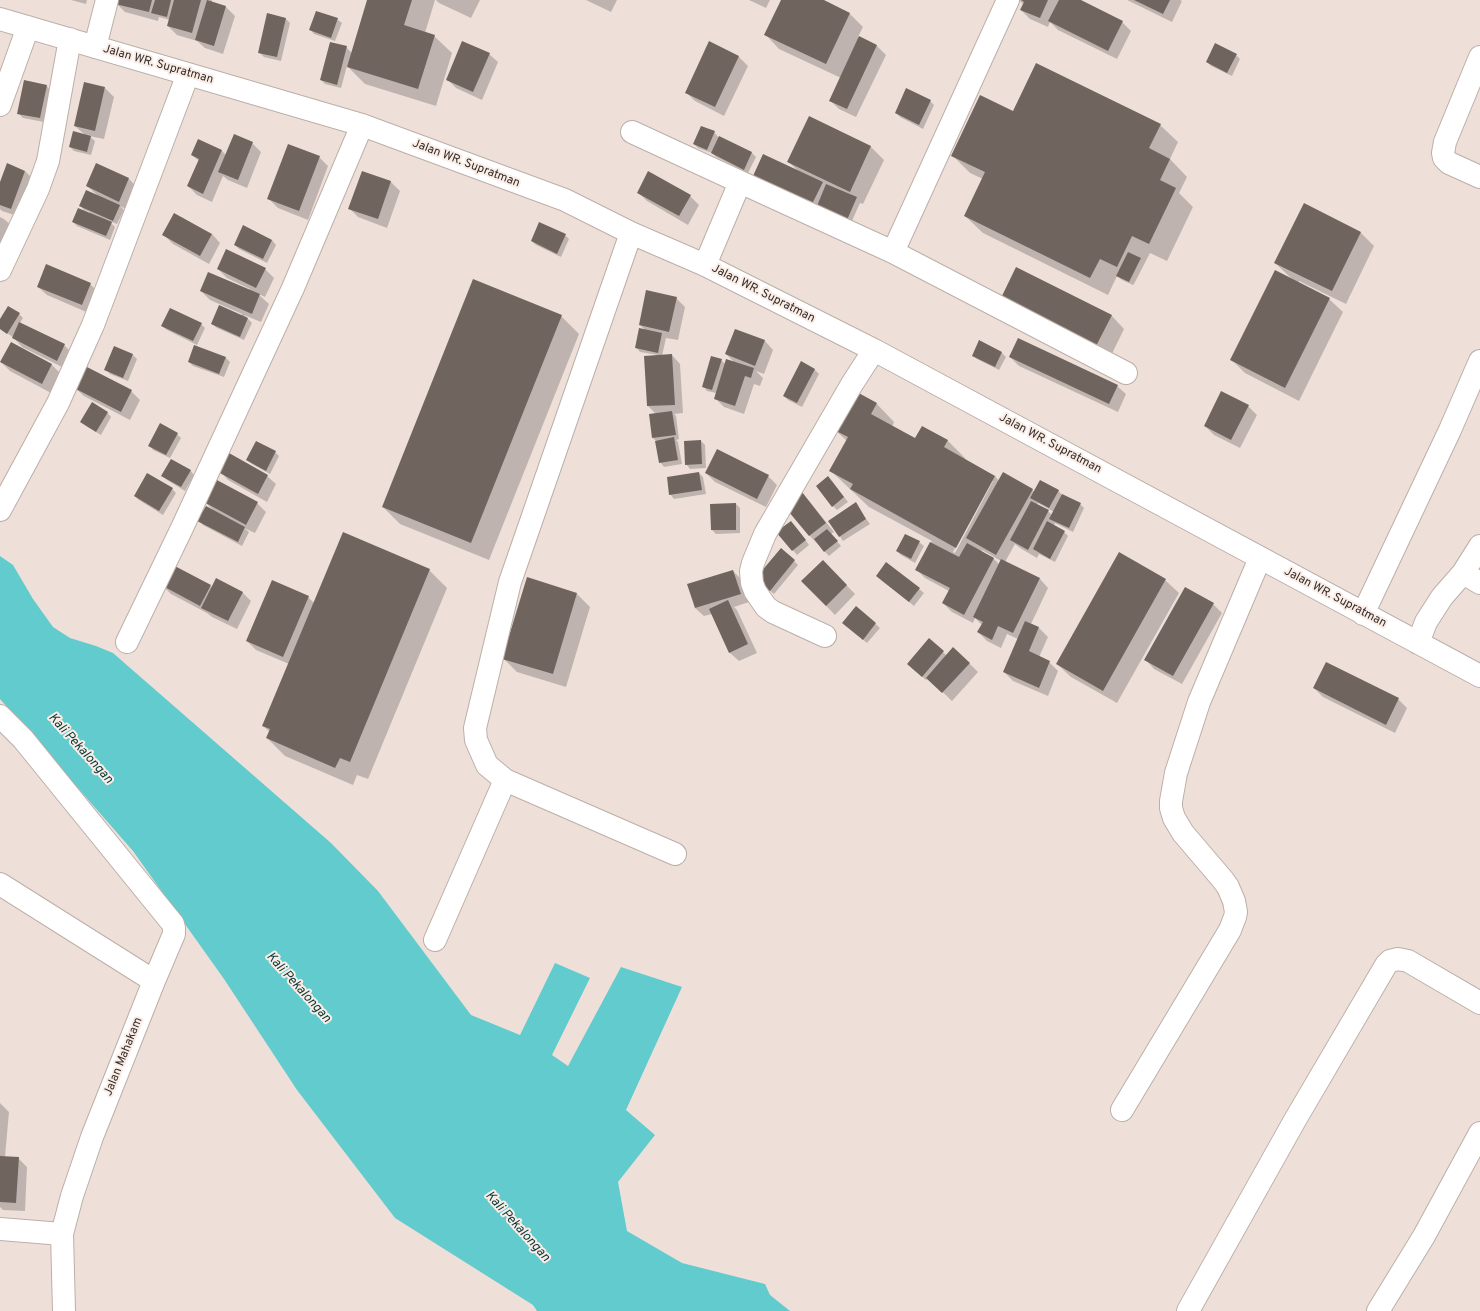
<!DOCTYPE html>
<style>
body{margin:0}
canvas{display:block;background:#eee0d9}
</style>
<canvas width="1480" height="1311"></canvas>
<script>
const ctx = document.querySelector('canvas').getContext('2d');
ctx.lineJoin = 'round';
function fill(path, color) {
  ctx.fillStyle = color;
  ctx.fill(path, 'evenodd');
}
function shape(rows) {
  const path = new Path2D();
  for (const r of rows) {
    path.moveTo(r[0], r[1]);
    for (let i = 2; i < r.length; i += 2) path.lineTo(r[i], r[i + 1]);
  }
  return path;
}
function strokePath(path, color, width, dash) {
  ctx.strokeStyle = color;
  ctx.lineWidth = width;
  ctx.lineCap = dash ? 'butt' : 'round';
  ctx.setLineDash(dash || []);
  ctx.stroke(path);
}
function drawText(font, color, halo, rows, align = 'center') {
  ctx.font = font + ' Overpass,sans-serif';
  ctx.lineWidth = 4;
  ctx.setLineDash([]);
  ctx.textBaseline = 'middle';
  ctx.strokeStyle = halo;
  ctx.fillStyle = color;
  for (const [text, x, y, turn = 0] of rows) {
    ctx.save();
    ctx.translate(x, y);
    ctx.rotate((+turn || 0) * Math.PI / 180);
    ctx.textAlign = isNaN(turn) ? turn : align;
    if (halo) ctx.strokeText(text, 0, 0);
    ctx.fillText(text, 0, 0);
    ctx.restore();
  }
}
fill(shape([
 [0,556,13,565,33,599,53,627,70,638,96,646,113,653,331,843,378,891,471,1015,520,1035,555,963,590,978,552,1055,568,1066,621,967,682,987,626,1110,655,1135,618,1182,627,1231,682,1263,765,1284,770,1295,790,1311,537,1311,533,1305,395,1218,297,1090,224,979,133,851,0,699]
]), '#61cbce');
fill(shape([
 [71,0,87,0,86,4],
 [117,0,212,0,212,3,226,7,235,16,223,54,205,48,197,41,177,35,168,26,170,20,159,17,158,21,125,12,116,3],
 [368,0,435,0,425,33,434,36,452,53,436,106,365,84,347,66,341,88,325,84,321,80,346,47,352,53],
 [436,0,480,0,471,18,439,3],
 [586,0,617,0,611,12],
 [749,0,770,0,766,8],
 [782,0,822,0,849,13,863,27,858,37,877,46,886,55,856,117,839,109,830,100,841,78,779,49,766,35],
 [1019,0,1079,0,1122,22,1131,31,1117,59,1058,30,1050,22,1048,27,1030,19,1021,10,1024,5],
 [1127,0,1180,0,1182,1,1172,22],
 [268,14,286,19,290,23,281,61,264,57,259,52],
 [337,19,342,23,335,41,314,34,310,29],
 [709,43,739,57,748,66,724,116,695,101,686,92],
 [489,54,498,62,482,100,456,88,447,79],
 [1236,55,1240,59,1232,76,1211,66,1207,62],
 [46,85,50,90,44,122,23,118,19,114],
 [105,88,114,97,104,139,89,136,95,141,91,155,74,151,70,147,85,135,75,126],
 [930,101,934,105,923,129,900,117,896,113],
 [1013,112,1160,125,1178,142,1170,159,1187,177,1179,193,1193,207,1167,261,1150,253,1134,284,1133,285,1122,280,1117,276,1108,295,983,233,965,216,983,179,970,173,952,155],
 [810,117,871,147,884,160,863,204,860,203,851,223,754,176,798,171,789,162],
 [714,132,719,138,752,153,756,157,748,173,716,157,712,153,698,148,694,144],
 [198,141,222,151,226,155,252,143,261,152,247,188,228,180,223,176,212,202,197,195,188,186,199,161,192,155],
 [319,157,328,166,308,220,278,208,269,199],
 [97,165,129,179,138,188,128,210,120,206,124,210,117,224,109,221,115,227,110,240,77,226,73,222,89,214,90,212,84,210,80,205,97,195,87,186],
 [25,171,34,180,20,217,2,211,0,209,0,184],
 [362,172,391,182,400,191,387,228,358,217,350,209],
 [638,192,690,196,699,205,688,225,647,201],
 [1304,204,1361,233,1374,246,1346,304,1299,281,1298,283,1329,299,1343,312,1299,401,1245,373,1232,360,1292,279,1275,263],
 [0,217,4,219,13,227,0,248],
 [244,226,272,240,276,245,267,263,239,249,235,245],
 [212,234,220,243,209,264,173,244,164,235],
 [565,235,569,239,561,257,536,245,532,241],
 [218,269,265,269,274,278,265,297,257,293,269,304,261,322,244,315,252,323,244,340,217,328,212,324,241,316,242,314,210,300,201,291,249,291,250,289,227,278],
 [90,284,99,293,91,314,47,295,38,287],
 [676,298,685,307,678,340,666,338,662,356,672,355,680,364,683,413,674,414,676,416,679,439,676,440,678,442,682,464,664,467,660,462,656,441,653,438,656,414,648,406,658,355,640,352,636,347,645,330,640,325],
 [1015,313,1111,315,1124,329,1109,360],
 [19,314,23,318,20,323,64,345,73,354,66,369,22,347,13,337,0,329,0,321],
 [561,316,579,334,489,560,400,524,383,507],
 [201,324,205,328,197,345,167,330,162,326],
 [735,330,765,341,773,350,764,374,756,371,763,378,760,386,754,384,744,414,724,407,715,398,716,393,707,391,703,386,721,360,725,364,735,363,726,354],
 [980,342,1002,353,1006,357,999,370,977,359,973,355],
 [11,343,52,365,61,374,51,393,10,371,1,362],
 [115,348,133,355,137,359,128,381,110,374,106,369],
 [1010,357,1117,386,1126,394,1118,412,1019,366],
 [226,358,230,362,224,377,193,366,189,362],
 [801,363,815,370,819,374,802,407,788,400,784,396],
 [75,388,131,391,140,400,130,420,84,396],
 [856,393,877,404,894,422,892,427,915,440,947,440,965,458,964,460,995,476,999,481,1032,489,1034,492,1058,490,1062,495,1080,504,1084,508,1073,532,1055,523,1054,526,1064,532,1068,536,1055,562,1039,554,1037,558,1020,548,1015,544,1005,562,1040,579,1048,588,1031,624,1039,628,1048,637,1039,657,1049,662,1058,671,1048,696,1013,681,1004,672,1018,639,1007,634,1001,648,987,641,978,632,982,625,975,618,973,623,952,612,943,603,949,591,925,578,916,569,932,541,869,507,831,471,847,441,835,430],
 [991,481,993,481,955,553,953,552],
 [1038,503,1054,512,1052,515,1048,511,1037,505],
 [982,550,1001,561,999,564,992,557,981,552],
 [1248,406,1257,415,1240,448,1214,435,1205,426],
 [107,412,111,417,101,435,86,426,82,422],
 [177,434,181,438,170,458,153,450,149,445],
 [701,441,705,445,706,468,690,469,686,464],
 [275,452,279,456,270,474,252,464,247,460],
 [190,470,194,475,185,491,167,480,163,476],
 [220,471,267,476,276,484,267,502,228,480],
 [699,473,703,477,706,494,674,499,670,494],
 [706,473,768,476,777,485,766,507,715,482],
 [832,481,848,502,837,510,833,506],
 [172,489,176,493,163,515,139,500,135,496],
 [802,493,810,502,834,532,831,534,841,546,829,556,809,535],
 [205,502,257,503,266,512,255,533,244,528,249,532,242,546,203,525,199,520,213,510],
 [736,504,740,508,740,533,716,534,712,530],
 [855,504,870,524,843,541,829,521],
 [795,526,809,545,797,555,778,533],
 [906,535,919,542,924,546,915,563,901,555,897,551],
 [794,561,798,565,774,594,760,583],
 [823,561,855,594,835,615,802,581],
 [887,563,924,593,914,606,881,580],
 [429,570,447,588,368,779,357,775,353,785,285,756,267,738,270,732,263,726,289,664,256,650,247,641,308,597,314,603],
 [733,571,742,580,749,602,734,607,737,610,757,653,739,661,730,653,712,614,704,616,695,608],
 [1165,580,1179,593,1117,703,1071,677,1057,664],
 [162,585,210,586,213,588,242,592,251,601,237,629,212,617,207,613,171,594],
 [1186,588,1213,604,1222,613,1182,684,1154,669,1146,660],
 [577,594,590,607,566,687,517,672,503,658],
 [857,607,880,628,867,643,848,627],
 [943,652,947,656,969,663,978,672,952,701,928,678,926,680,912,668],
 [1314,688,1398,699,1407,708,1395,733,1323,697],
 [0,1103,9,1112,5,1157,18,1158,27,1167,25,1211,3,1210,0,1207]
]), '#0003');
fill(shape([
 [116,0,152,0,149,12,115,4],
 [155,0,171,0,167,17,151,13],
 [174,0,201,0,192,33,167,26],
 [207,0,226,6,214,46,195,40],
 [367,0,412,0,404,25,435,35,418,89,347,67],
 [781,0,824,0,850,13,826,64,764,35],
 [1021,0,1048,0,1040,18,1020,10,1024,2],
 [1059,0,1081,0,1123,21,1108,51,1048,21],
 [1134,0,1170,0,1163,14],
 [316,11,338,18,331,38,309,30],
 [267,13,286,18,277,57,258,53],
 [859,36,877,45,847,109,829,101],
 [462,41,490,53,473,92,446,80],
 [709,41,739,56,715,107,685,93],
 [330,42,347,46,337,85,320,80],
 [1215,43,1237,54,1227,73,1206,62],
 [1036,63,1161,124,1149,148,1170,159,1160,180,1176,188,1149,244,1132,236,1117,267,1100,259,1090,278,964,216,985,172,951,156,980,95,1013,111],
 [24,80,47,85,40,118,17,114],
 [84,82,105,87,95,131,74,126],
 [906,88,931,100,919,125,895,113],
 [809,116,871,146,850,192,787,162],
 [701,126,715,131,707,150,693,144],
 [73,131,91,136,87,152,69,147],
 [234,134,253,142,238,180,218,172],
 [719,136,752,152,744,170,711,153],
 [198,139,222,150,203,194,187,186,199,159,191,155],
 [288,144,320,156,299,211,267,199],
 [763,154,823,182,812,204,753,176],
 [7,163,25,171,11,209,0,205,0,182],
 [96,163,129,178,119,202,86,186],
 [362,171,391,181,378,219,348,209],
 [648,171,691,195,679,216,637,193],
 [826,184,857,197,847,220,817,206],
 [86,190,120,205,113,221,79,206],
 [1304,203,1361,232,1332,291,1274,263],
 [78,208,112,222,106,236,72,222],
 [174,213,212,234,200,256,162,235],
 [539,222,566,234,557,254,531,241],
 [243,225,272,240,263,259,234,245],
 [226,249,266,268,256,288,217,269],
 [1128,252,1141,258,1129,282,1116,276],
 [46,264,91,283,82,305,37,287],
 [1016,267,1112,315,1095,348,1000,300],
 [1275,270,1330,298,1285,388,1230,360],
 [208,272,260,294,252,314,200,291],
 [473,279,562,315,471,543,382,507],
 [646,290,677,297,669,332,639,325],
 [219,305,248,318,240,337,211,324],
 [8,306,20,313,7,334,0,329,0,319],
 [170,308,202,323,193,341,161,326],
 [19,322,65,344,57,361,12,338],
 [639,328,662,333,658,353,635,348],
 [735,329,765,340,755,366,725,354],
 [1018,338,1118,385,1109,404,1009,357],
 [979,340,1002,352,995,367,972,356],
 [11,342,52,364,42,384,0,362],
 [194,345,226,357,219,374,188,362],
 [114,346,133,354,123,378,104,370],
 [672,354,675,405,647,406,644,356],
 [711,356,722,359,712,390,702,387],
 [726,359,754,368,751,378,745,376,735,406,714,399],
 [801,361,815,369,797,403,783,396],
 [85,366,132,390,121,412,74,388],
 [855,391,877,403,871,414,915,438,922,426,948,440,944,447,995,476,956,548,850,489,853,484,829,471,848,437,834,430],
 [1221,391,1249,405,1231,440,1204,426],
 [92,402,108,412,96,432,80,422],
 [672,411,676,435,652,438,649,414],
 [160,423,178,433,166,455,148,446],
 [674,437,678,460,659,463,655,441],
 [701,440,702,464,685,465,684,441],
 [256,441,276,451,266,471,246,460],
 [717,449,769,475,757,499,705,473],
 [229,453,268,475,258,494,218,472],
 [171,459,191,470,181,487,161,476],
 [699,472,702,490,669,495,667,477],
 [1003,472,1033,489,996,555,966,538],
 [147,473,173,488,159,511,134,496],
 [828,476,844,497,832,507,816,486],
 [215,479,258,502,246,525,204,502],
 [1040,480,1059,490,1049,508,1030,498],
 [802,492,826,523,809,536,784,506],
 [1062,494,1081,503,1069,528,1049,519],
 [1031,501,1049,510,1028,550,1010,540],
 [856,502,866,519,839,537,828,521],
 [736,503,736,530,711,530,710,504],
 [206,506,245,527,238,542,197,521],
 [791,521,806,540,792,551,776,532],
 [1047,521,1065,531,1050,559,1033,549],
 [827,529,838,541,824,552,814,539],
 [343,532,430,569,350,762,340,758,335,768,266,738,270,729,262,726],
 [905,534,920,541,911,559,896,551],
 [930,542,959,557,967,543,994,558,964,615,942,603,950,588,915,570],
 [781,548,795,560,770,591,755,579],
 [1119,552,1166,579,1103,691,1056,664],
 [1001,559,1040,578,1013,633,998,626,992,640,977,632,983,622,973,617],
 [823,560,847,585,826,606,801,581],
 [886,562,920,588,909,602,876,576],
 [171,564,211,585,200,606,161,585],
 [733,570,741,594,695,608,687,584],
 [527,577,577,593,553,674,502,659],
 [216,578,243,592,228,621,201,608],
 [272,580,309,596,283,657,246,641],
 [1185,587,1214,603,1173,676,1144,660],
 [728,600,748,644,729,653,709,609],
 [856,606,876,623,863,640,842,623],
 [1025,621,1039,627,1029,651,1050,661,1039,688,1003,672],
 [929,638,944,651,922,677,907,664],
 [953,647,970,663,942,693,926,678],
 [1326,662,1399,698,1386,725,1313,688],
 [0,1156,19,1157,16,1203,0,1202]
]), '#70645f');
const minor = shape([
 [0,19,362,125,565,200,631,233,705,265,874,350,1480,676],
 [95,47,107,0],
 [1480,57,1445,142,1443,153,1444,158,1449,163,1480,177],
 [0,105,28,27],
 [632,132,740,182],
 [631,233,510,582,475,728,476,740,487,765,505,780,675,854],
 [893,252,1126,373],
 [705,265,740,182,893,252,1008,0],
 [0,270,38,189,48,161,70,39],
 [0,510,58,403,93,325,188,74],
 [1463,573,1480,583],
 [1363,614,1450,430,1480,361],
 [825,636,773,612,766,607,755,591,752,583,751,571,753,563,765,534,852,384,874,350],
 [127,642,182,528,293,288,362,125],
 [1418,643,1426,622,1442,597,1463,573,1480,546],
 [0,716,23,739,173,924,174,928,174,934,154,981],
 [0,884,154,981,92,1137,72,1196,62,1234,64,1311],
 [435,940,505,780],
 [1122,1110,1230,930,1235,917,1236,912,1234,901,1228,887,1223,880,1183,833,1174,818,1171,808,1171,801,1176,773,1199,702,1260,558],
 [0,1229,62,1234],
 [1188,1311,1295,1120,1386,965,1390,961,1398,959,1408,961,1480,1003],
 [1378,1311,1424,1236,1480,1133]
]);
strokePath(minor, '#bcafa8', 24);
strokePath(minor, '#fff', 22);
drawText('12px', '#312c2a', '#fbede6', [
 ["Jalan WR. Supratman",158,65,16],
 ["Jalan WR. Supratman",466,164,21],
 ["Jalan WR. Supratman",763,294,27],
 ["Jalan WR. Supratman",1050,444,28],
 ["Jalan WR. Supratman",1335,598,28],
 ["Jalan Mahakam",124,1057,-68]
]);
drawText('italic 13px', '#04393b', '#fbede6', [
 ["Kali Pekalongan",80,749,48],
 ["Kali Pekalongan",298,988,48],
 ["Kali Pekalongan",517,1227,48]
]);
</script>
